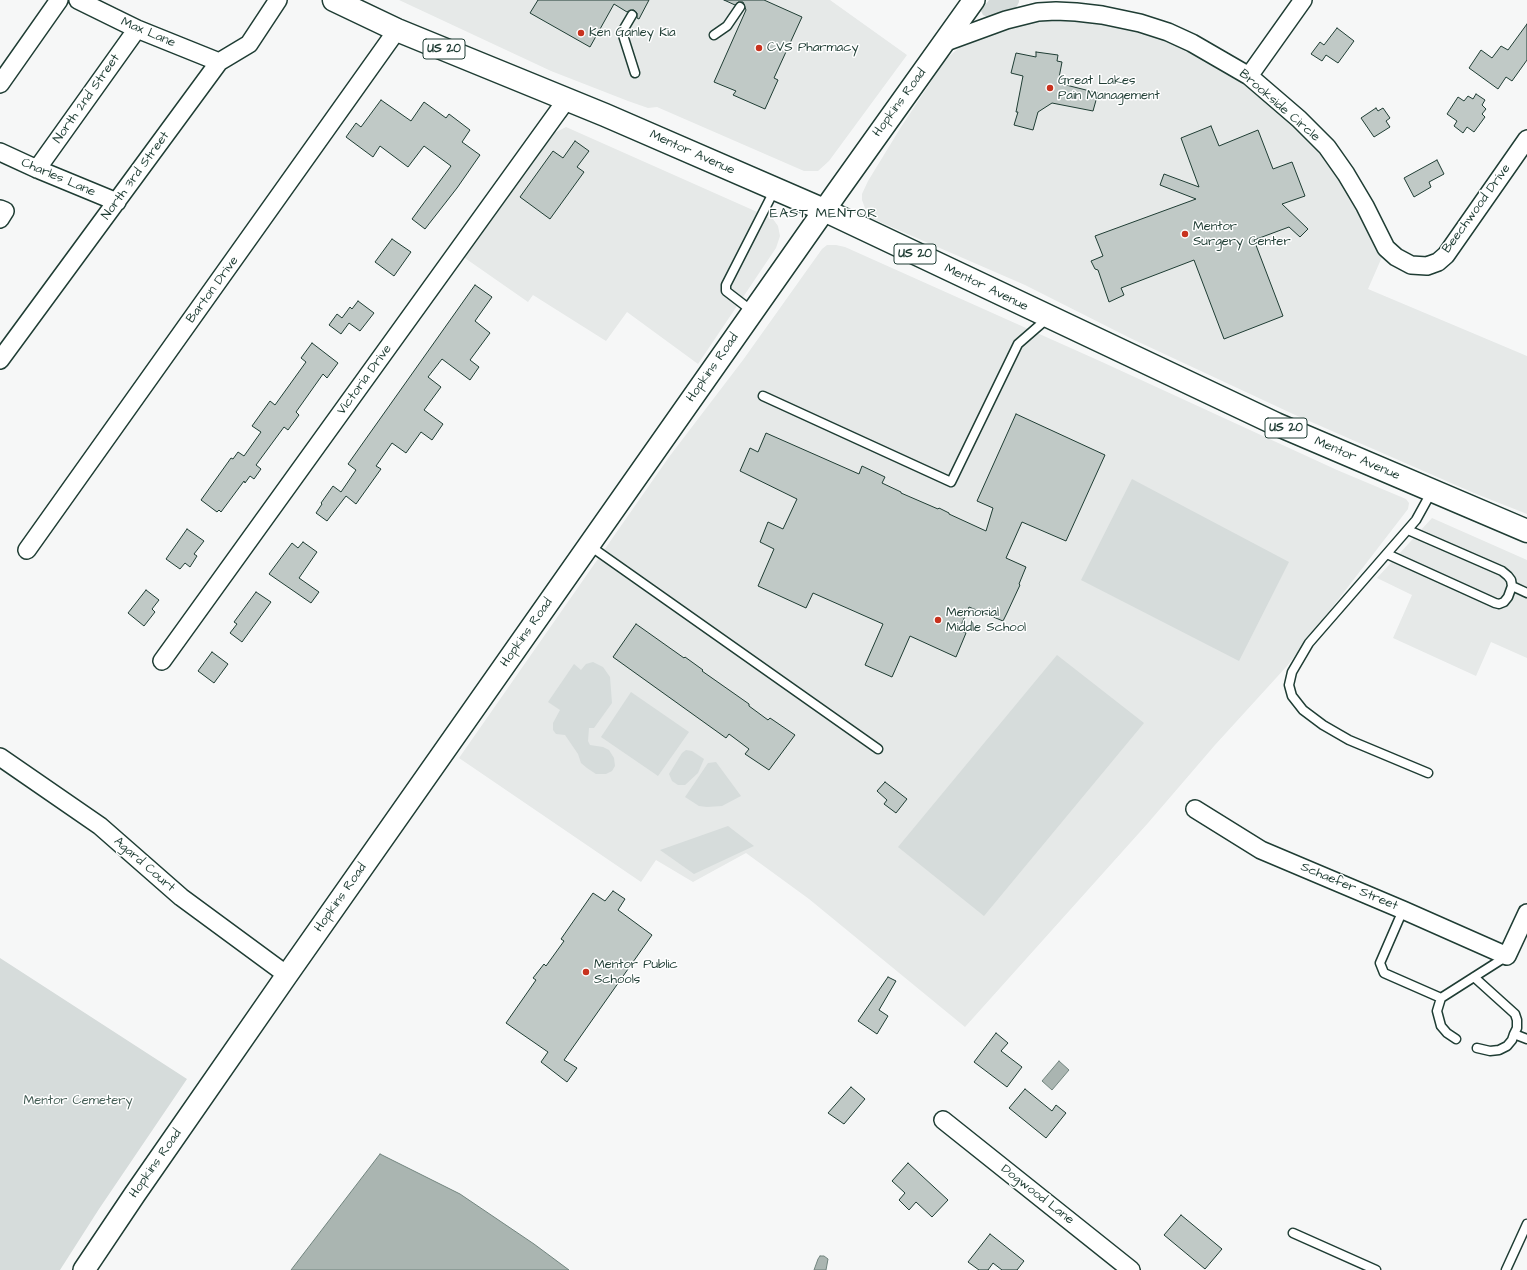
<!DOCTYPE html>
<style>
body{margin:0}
canvas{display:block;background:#f6f7f7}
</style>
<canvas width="1527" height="1270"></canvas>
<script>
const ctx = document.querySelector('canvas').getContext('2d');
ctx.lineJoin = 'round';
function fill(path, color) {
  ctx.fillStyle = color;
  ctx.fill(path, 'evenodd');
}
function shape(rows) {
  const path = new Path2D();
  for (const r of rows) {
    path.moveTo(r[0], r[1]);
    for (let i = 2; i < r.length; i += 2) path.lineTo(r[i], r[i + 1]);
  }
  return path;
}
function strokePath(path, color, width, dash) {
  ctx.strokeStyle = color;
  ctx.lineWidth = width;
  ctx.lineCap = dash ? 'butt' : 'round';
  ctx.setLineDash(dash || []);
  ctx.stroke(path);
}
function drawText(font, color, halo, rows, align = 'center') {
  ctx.font = font + ' "Architects Daughter",sans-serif';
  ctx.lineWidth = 3;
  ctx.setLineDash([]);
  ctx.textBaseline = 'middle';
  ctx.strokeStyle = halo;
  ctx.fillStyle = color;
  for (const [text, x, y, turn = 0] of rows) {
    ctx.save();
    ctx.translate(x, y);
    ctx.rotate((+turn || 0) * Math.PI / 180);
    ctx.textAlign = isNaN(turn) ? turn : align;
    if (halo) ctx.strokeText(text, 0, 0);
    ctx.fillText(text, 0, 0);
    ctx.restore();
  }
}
fill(shape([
 [399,0,830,0,907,55,829,161,818,171,804,171,657,107,648,108,628,101,551,71],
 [1059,18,1084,18,1159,36,1204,56,1242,81,1278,111,1322,153,1344,185,1382,257,1368,289,1527,356,1527,514,1474,493,1293,414,1130,338,1025,285,873,219,865,208,862,200,862,194,868,181,901,127,946,59,960,47,973,41,1025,22],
 [566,127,773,219,778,226,780,236,776,248,698,364,627,312,606,341,533,295,528,302,462,256,554,133],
 [827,245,836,245,845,247,1102,362,1337,470,1406,499,1409,503,1408,509,1287,666,1215,745,1148,823,965,1027,809,899,746,853,693,882,656,860,641,882,459,758,669,457,743,360,822,249],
 [1432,518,1527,560,1527,658,1491,642,1476,676,1393,638,1412,595,1377,578]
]), '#e6e9e8');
fill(shape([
 [989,0,1019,0,1019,2,1015,10,992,16,987,17,983,15,981,11],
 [1132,479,1289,562,1239,661,1081,580],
 [1057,655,1144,723,984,916,898,847],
 [593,662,603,667,610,677,612,703,594,728,589,728,588,741,590,745,603,747,609,750,614,758,615,766,612,771,606,774,596,774,587,768,581,763,578,754,565,735,556,734,553,730,553,723,560,710,548,702,574,664,581,670,586,664],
 [631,692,689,732,658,776,601,737],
 [686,750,692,751,704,759,698,773,685,785,678,785,672,781,669,774,682,753],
 [716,762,741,796,722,806,707,807,699,806,685,797,708,763],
 [728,826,754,846,694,874,660,850],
 [0,958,187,1079,99,1209,60,1270,0,1270]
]), '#d6dcdb');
const water = shape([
 [1059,1061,1069,1070,1052,1090,1042,1081,1059,1061],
 [380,1154,460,1194,534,1244,569,1270,291,1270,380,1154],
 [820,1256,824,1256,828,1259,826,1270,814,1270,818,1259,820,1256]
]);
fill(water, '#aab5b1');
strokePath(water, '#72857f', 1);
const building = shape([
 [538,0,649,0,639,19,637,18,637,13,634,10,630,10,627,12,614,4,590,47,530,13,538,0],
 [724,0,764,0,802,17,774,78,778,80,765,109,733,95,736,91,714,82,746,10,743,2,738,2,735,5,724,0],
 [1527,24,1527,60,1512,81,1506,77,1498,89,1469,68,1481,50,1492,58,1501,46,1508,50,1527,24],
 [1337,28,1354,41,1338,63,1326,55,1322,61,1311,54,1320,42,1324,45,1337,28],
 [1036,52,1058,55,1057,61,1062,62,1058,83,1098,93,1093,111,1052,103,1038,112,1033,130,1014,125,1018,112,1016,112,1023,76,1011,73,1016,53,1036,57,1036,52],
 [1476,94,1485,100,1482,105,1486,109,1482,114,1485,117,1474,132,1467,127,1463,133,1454,126,1457,121,1447,114,1458,97,1464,101,1468,96,1473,99,1476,94],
 [381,100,411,121,424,102,446,118,449,114,470,130,462,142,480,155,457,188,425,229,412,219,451,166,424,146,408,167,380,146,373,157,346,137,356,123,361,127,381,100],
 [1376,108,1378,111,1383,108,1390,118,1386,121,1390,127,1374,137,1361,118,1376,108],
 [1211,126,1219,146,1258,130,1273,169,1292,162,1305,196,1282,204,1308,229,1300,237,1289,227,1254,240,1283,316,1224,339,1194,260,1121,288,1124,295,1109,302,1098,270,1095,269,1091,261,1103,256,1095,236,1196,199,1160,185,1164,174,1199,187,1181,138,1211,126],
 [575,141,589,151,577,167,584,172,550,219,520,197,553,151,563,158,575,141],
 [1437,160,1444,174,1429,182,1431,187,1414,197,1404,178,1437,160],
 [392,239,411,252,394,276,375,262,392,239],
 [475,285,492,297,475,321,490,333,470,360,479,367,470,380,442,359,428,377,441,387,424,410,443,424,432,440,421,432,406,453,392,443,376,466,381,469,356,504,346,496,327,521,316,513,322,504,321,503,333,486,341,492,356,470,348,464,475,285],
 [358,301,374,313,360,331,349,323,341,334,329,325,337,314,342,318,350,307,352,309,358,301],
 [312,343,338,363,327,378,323,374,296,412,299,415,288,430,284,427,256,465,261,469,254,479,250,476,245,483,244,481,221,512,219,510,217,512,201,500,231,458,233,459,238,452,244,456,261,432,252,426,270,401,275,405,306,362,301,358,312,343],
 [1016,414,1105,455,1066,541,1022,522,1006,558,1026,567,1019,584,1020,585,1007,613,1003,621,969,607,959,630,966,633,956,657,910,636,892,677,865,665,883,624,813,593,806,608,758,586,774,549,760,542,768,522,783,529,797,499,740,471,750,448,758,452,766,433,859,474,862,466,885,477,882,483,901,492,901,493,938,509,939,508,949,513,949,514,986,531,993,508,977,501,1016,414],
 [187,529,204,541,194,554,197,556,190,567,185,563,180,569,166,559,187,529],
 [303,542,317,552,299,578,319,592,311,603,269,574,292,543,298,548,303,542],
 [146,590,159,600,152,609,155,612,144,626,128,613,146,590],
 [256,592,271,602,242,642,230,633,237,624,234,622,256,592],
 [636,624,684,658,685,657,703,670,702,671,749,704,749,706,768,720,770,718,795,735,769,770,745,754,749,749,729,734,726,738,613,657,636,624],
 [212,652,228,664,214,683,198,671,212,652],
 [885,782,907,799,896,813,884,804,887,800,877,791,885,782],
 [613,891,625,899,618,910,652,935,564,1060,577,1068,567,1082,541,1062,548,1052,506,1023,536,980,533,978,544,964,546,966,564,941,561,939,593,893,605,901,613,891],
 [888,977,896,981,879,1010,888,1016,877,1034,858,1021,888,977],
 [996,1033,1008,1043,1001,1051,1022,1067,1007,1087,974,1062,996,1033],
 [851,1087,865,1099,844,1124,828,1113,851,1087],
 [1025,1089,1052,1111,1056,1105,1066,1113,1046,1138,1009,1108,1025,1089],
 [908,1163,948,1200,932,1217,916,1202,909,1210,899,1200,905,1193,892,1181,908,1163],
 [1181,1215,1222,1249,1205,1269,1164,1235,1181,1215],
 [990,1234,1024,1261,1017,1270,1002,1270,993,1263,988,1270,979,1270,968,1262,990,1234]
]);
fill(building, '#c0c9c6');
strokePath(building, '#1f3d34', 1);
const service = shape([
 [632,15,622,32,635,73],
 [714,35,727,26,740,7],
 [752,311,726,291,726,285,775,189],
 [763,396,951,482,1018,344,1049,317],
 [1408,530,1502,571,1508,576,1511,580,1512,586],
 [590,546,878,749],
 [1387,554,1495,603,1499,604,1504,602,1508,597,1512,586,1527,593],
 [1428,773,1349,740,1323,725,1303,710,1292,696,1289,685,1292,672,1309,643,1416,520,1432,491],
 [1403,910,1380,963,1384,973,1441,998,1507,956],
 [1474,977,1515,1014,1517,1020,1517,1028,1514,1034,1527,1039],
 [1441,998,1437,1011,1441,1026,1447,1033,1456,1039],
 [1477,1048,1490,1051,1499,1050,1507,1046,1512,1040,1514,1034],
 [1293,1233,1376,1270],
 [1506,1270,1527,1224]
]);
const minor = shape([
 [78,0,137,29,219,62],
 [943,43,1006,20,1038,12,1056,11,1076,12,1102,15,1140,23,1168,32,1192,43,1249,76,1299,119,1327,147,1346,174,1365,206,1386,248,1396,257,1411,265,1427,266,1438,262,1446,255,1527,139],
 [1249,76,1303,0],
 [0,84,59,0],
 [0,152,37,169,117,202],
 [37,169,137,29],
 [0,209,5,211,0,219],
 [0,360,219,62,249,44,278,0],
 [27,550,397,30],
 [162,661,567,99],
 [0,757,100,826,181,897,287,975],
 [1195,809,1261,850,1403,910,1507,956,1527,913],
 [943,1120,1131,1270]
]);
const tertiary = shape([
 [84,1270,135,1194,287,975,837,192,974,0]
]);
const primary = shape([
 [334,0,397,30,605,115,824,210,1276,424,1527,531]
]);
strokePath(service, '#1f3d34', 11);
strokePath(minor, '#1f3d34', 20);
strokePath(tertiary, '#1f3d34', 24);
strokePath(primary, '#1f3d34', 25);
strokePath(service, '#fff', 8);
strokePath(minor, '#fff', 17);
strokePath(tertiary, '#fff', 21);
strokePath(primary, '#fff', 22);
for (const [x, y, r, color] of [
 [581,33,4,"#c8321e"],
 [759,48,4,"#c8321e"],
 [1050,88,4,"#c8321e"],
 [1185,234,4,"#c8321e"],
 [938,620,4,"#c8321e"],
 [586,972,4,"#c8321e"]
]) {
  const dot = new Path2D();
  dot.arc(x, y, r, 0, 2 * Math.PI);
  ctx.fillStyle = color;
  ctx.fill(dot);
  strokePath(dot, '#fff', 1.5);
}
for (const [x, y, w] of [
 [444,49,42],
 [915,254,42],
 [1286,428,42]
]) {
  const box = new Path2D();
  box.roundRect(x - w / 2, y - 10, w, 20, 3);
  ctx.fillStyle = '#fff';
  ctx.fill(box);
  strokePath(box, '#1f3d34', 1);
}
drawText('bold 12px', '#1f3d34', null, [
 ["US 20",444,49],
 ["US 20",915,254],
 ["US 20",1286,428]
]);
drawText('13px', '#1f3d34', '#fff', [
 ["Max Lane",148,33,23],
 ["North 2nd Street",87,99,-55],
 ["Hopkins Road",900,103,-54],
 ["Brookside Circle",1279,106,41],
 ["Mentor Avenue",692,153,24],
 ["North 3rd Street",136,176,-54],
 ["Charles Lane",58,178,23],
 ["Beechwood Drive",1477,209,-54],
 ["Mentor Avenue",986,288,26],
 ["Barton Drive",213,290,-54],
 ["Hopkins Road",713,368,-55],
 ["Victoria Drive",365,380,-54],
 ["Mentor Avenue",1357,459,23],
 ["Hopkins Road",527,633,-55],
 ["Agard Court",144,865,41],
 ["Schaefer Street",1349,887,23],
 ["Hopkins Road",341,898,-55],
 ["Hopkins Road",156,1164,-55],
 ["Dogwood Lane",1037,1195,38]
]);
drawText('13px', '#1f3d34', '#fff', [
 ["Ken Ganley Kia",589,33],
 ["CVS Pharmacy",767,48],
 ["Great Lakes",1058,81],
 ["Pain Management",1058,96],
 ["Mentor",1193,227],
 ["Surgery Center",1193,242],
 ["Memorial",946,613],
 ["Middle School",946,628],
 ["Mentor Public",594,965],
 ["Schools",594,980]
], 'left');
drawText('13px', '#445d55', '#fff', [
 ["Mentor Cemetery",78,1101]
]);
ctx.letterSpacing = '1px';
drawText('14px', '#1f3d34', '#fff', [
 ["EAST MENTOR",824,214]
]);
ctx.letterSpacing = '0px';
</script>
